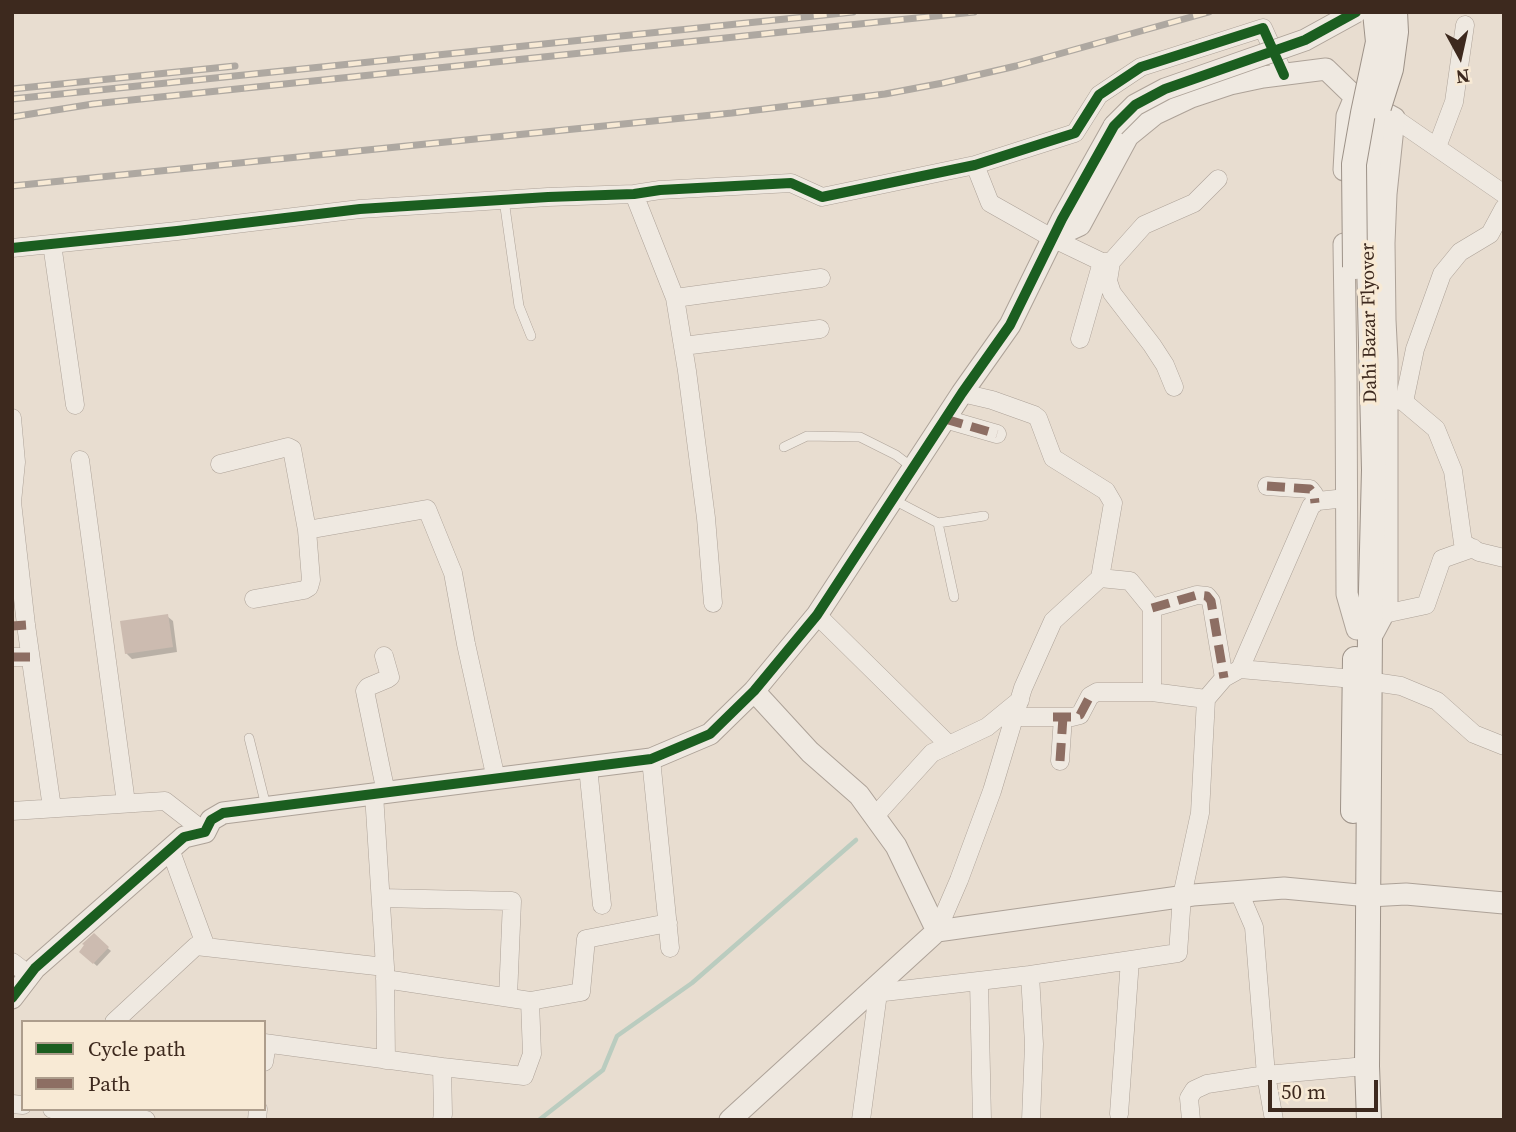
<!DOCTYPE html>
<style>
body{margin:0}
#map{position:relative;width:1516px;height:1132px;overflow:hidden;background:#e8ddd0;font-family:"Source Serif 4",serif}
canvas{display:block}
.frame{position:absolute;inset:0;border:14px solid #3d291e;pointer-events:none}
.legend{position:absolute;left:21px;top:1020px;width:245px;height:91px;box-sizing:border-box;background:#f8ead5;border:2px solid #ad9d8c;margin:0;padding:9px 12px;list-style:none;font-size:21px;color:#3d291e}
.legend li{display:flex;align-items:center;gap:14px;height:35px}
.legend b{width:35px;border:2px solid #ad9d8c}
.north{position:absolute;left:1425px;top:21px;width:70px;height:70px;-webkit-text-stroke:5px #f8ead5;paint-order:stroke;rotate:172deg;font-size:19px;font-weight:700;line-height:28px;text-align:center;color:#3d291e}
.north::after{content:'';display:block;margin:auto;width:24px;height:32px;background:#3d291e;clip-path:polygon(50% 0,100% 100%,50% 72%,0 100%)}
.scale{position:absolute;left:1268px;top:1080px;width:110px;height:32px;box-sizing:border-box;border:4px solid #3d291e;border-top:0;padding-left:9px;font-size:21px;line-height:24px;white-space:nowrap;color:#3d291e;-webkit-text-stroke:5px #f8ead5;paint-order:stroke}
</style>
<div id="map">
<canvas width="1516" height="1132"></canvas>
<div class="frame"></div>
<ul class="legend">
<li><b style="height:9px;background:#1b5e20"></b>Cycle path</li>
<li><b style="height:9px;background:#8d6e63"></b>Path</li>
</ul>
<div class="north">N</div>
<div class="scale">50 m</div>
</div>
<script>
const ctx = document.querySelector('canvas').getContext('2d');
ctx.lineJoin = 'round';
function fill(path, color) {
  ctx.fillStyle = color;
  ctx.fill(path, 'evenodd');
}
function shape(rows) {
  const path = new Path2D();
  for (const r of rows) {
    path.moveTo(r[0], r[1]);
    for (let i = 2; i < r.length; i += 2) path.lineTo(r[i], r[i + 1]);
  }
  return path;
}
function strokePath(path, color, width, dash) {
  ctx.strokeStyle = color;
  ctx.lineWidth = width;
  ctx.lineCap = dash ? 'butt' : 'round';
  ctx.setLineDash(dash || []);
  ctx.stroke(path);
}
function drawText(font, color, halo, rows, align = 'center') {
  ctx.font = font + ' "Source Serif 4",serif';
  ctx.lineWidth = 7;
  ctx.setLineDash([]);
  ctx.textBaseline = 'middle';
  ctx.strokeStyle = halo;
  ctx.fillStyle = color;
  for (const [text, x, y, turn = 0] of rows) {
    ctx.save();
    ctx.translate(x, y);
    ctx.rotate((+turn || 0) * Math.PI / 180);
    ctx.textAlign = isNaN(turn) ? turn : align;
    if (halo) ctx.strokeText(text, 0, 0);
    ctx.fillText(text, 0, 0);
    ctx.restore();
  }
}
fill(shape([
 [167,616,173,621,177,652,132,659,126,653],
 [94,936,111,951,97,966,81,952]
]), '#0003');
strokePath(shape([
 [539,1120,603,1070,617,1036,692,983,856,840]
]), '#baccbf', 4.5);
fill(shape([
 [168,614,173,647,125,654,120,621],
 [94,933,109,947,93,964,79,952,84,945,82,944]
]), '#ccbbb0');
const service = shape([
 [504,200,519,306,531,336],
 [784,447,807,436,860,437,896,455,913,468],
 [894,500,938,523,984,516],
 [938,523,954,597],
 [249,738,266,806]
]);
const minor = shape([
 [1394,118,1504,194],
 [1437,147,1454,102,1465,25],
 [975,165,990,203,1052,238,1102,262,1111,262,1144,225,1194,203,1218,179],
 [634,194,675,298,687,371,706,518,713,603],
 [52,244,75,405],
 [12,248,177,231,360,209,548,197,634,194,660,190,791,183,822,197,975,165,1075,133,1099,95,1141,67,1263,28,1284,75],
 [1111,262,1108,281,1112,293,1152,345,1165,365,1174,387],
 [675,298,821,278],
 [1080,339,1102,262],
 [683,346,820,329],
 [962,393,992,400,1034,415,1038,418,1053,458,1106,491,1113,503,1100,578],
 [1394,399,1404,402,1436,429,1453,471,1463,543,1479,552,1504,558],
 [1404,402,1415,349,1442,274,1460,252,1490,234,1504,208],
 [12,418,16,462,12,502,26,625,52,808],
 [945,419,997,434],
 [80,460,126,803],
 [220,464,288,447,292,449,307,530,311,580,309,587,304,590,254,599],
 [1267,486,1310,489,1314,494,1315,503],
 [307,530,427,509,453,573,466,644,496,779],
 [1152,608,1197,595,1207,596,1211,601,1224,678],
 [1384,614,1426,605,1442,559,1473,548],
 [817,615,949,745],
 [384,656,390,677,387,679,368,687,365,691,386,793],
 [12,657,30,657],
 [1240,669,1311,506,1318,501,1346,498],
 [1015,717,1072,717,1080,715,1090,696,1097,692,1152,692,1206,699],
 [651,759,670,948],
 [1060,761,1063,717],
 [588,767,602,905],
 [374,794,385,967],
 [12,811,165,801,205,832],
 [875,816,932,753,987,727,1020,700],
 [170,849,206,947],
 [1239,892,1254,927,1266,1075,1274,1120],
 [381,898,512,901,508,997],
 [937,931,959,880,992,791,1023,688,1053,621,1100,578,1130,581,1152,608,1152,692],
 [12,962,29,975],
 [1030,975,1178,953,1182,896,1200,813,1206,699,1224,678,1240,669,1354,679,1401,686,1437,701,1474,734,1504,746],
 [385,979,530,1001,532,1054,524,1076,442,1067],
 [979,981,982,1120],
 [867,994,1030,975,1034,1044,1031,1120],
 [530,1001,581,992,586,939,668,923],
 [114,1022,196,946,385,967,386,1060],
 [264,1043,442,1067,443,1114,442,1120],
 [264,1062,267,1044],
 [12,1104,23,1105],
 [52,1109,146,1120],
 [1119,1114,1130,960],
 [257,1120,258,1109],
 [861,1120,878,993],
 [1191,1120,1189,1098,1194,1090,1207,1084,1266,1075,1355,1067]
]);
const tertiary = shape([
 [1344,170,1347,116,1355,97],
 [1052,238,1080,225,1128,136,1155,114,1191,97,1230,84,1263,77,1326,69,1355,97,1394,118,1386,194,1384,243,1385,320,1387,360,1387,607,1371,637],
 [1344,244,1346,379,1347,594,1357,629],
 [754,691,810,752,859,795,896,846,937,931],
 [12,998,35,968,184,837,205,832,211,820,223,813,651,759,710,734,754,691,817,615,962,393,1010,325,1062,219,1114,126],
 [730,1120,937,931,1193,895,1284,888,1369,896,1406,894,1504,903]
]);
const secondary = shape([
 [1353,811,1355,659],
 [1369,1120,1367,1066,1370,629,1374,470,1367,178,1373,126]
]);
strokePath(service, '#ada298', 10);
strokePath(minor, '#ada298', 19);
strokePath(tertiary, '#ada298', 23);
strokePath(secondary, '#9d9288', 26);
strokePath(service, '#efe9e1', 9);
strokePath(minor, '#efe9e1', 18);
strokePath(tertiary, '#efe9e1', 21);
strokePath(secondary, '#efe9e1', 24);
const rail = shape([
 [12,89,235,66],
 [12,99,853,12],
 [12,117,93,104,974,12],
 [12,186,732,113,885,94,943,83,1016,66,1209,12]
]);
strokePath(rail, '#aea8a1', 7);
strokePath(rail, '#f8ead5', 4.5, [13]);
const tertiaryBridge = shape([
 [1114,126,1135,105,1165,89,1305,40,1356,12]
]);
const secondaryBridge = shape([
 [1379,107,1391,69,1396,32,1395,12],
 [1355,267,1354,164,1363,113,1378,42,1375,12]
]);
strokePath(tertiaryBridge, '#ada298', 23, []);
strokePath(secondaryBridge, '#9d9288', 26, []);
strokePath(tertiaryBridge, '#efe9e1', 21);
strokePath(secondaryBridge, '#efe9e1', 24);
strokePath(shape([
 [945,419,997,434],
 [1267,486,1310,489,1314,494,1315,503],
 [1152,608,1197,595,1207,596,1211,601,1224,678],
 [12,626,26,625],
 [12,657,30,657],
 [1053,717,1072,717,1080,715,1090,696],
 [1060,761,1063,717]
]), '#8d6e63', 9, [18, 9]);
strokePath(shape([
 [12,248,177,231,360,209,548,197,634,194,660,190,791,183,822,197,975,165,1075,133,1099,95,1141,67,1263,28,1284,75],
 [12,998,35,968,184,837,205,832,211,820,223,813,651,759,710,734,754,691,817,615,962,393,1010,325,1062,219,1114,126,1135,105,1165,89,1305,40,1356,12]
]), '#1b5e20', 10);
drawText('19px', '#3d291e', '#f8ead5', [
 ["Dahi Bazar Flyover",1370,323,-91]
]);
</script>
